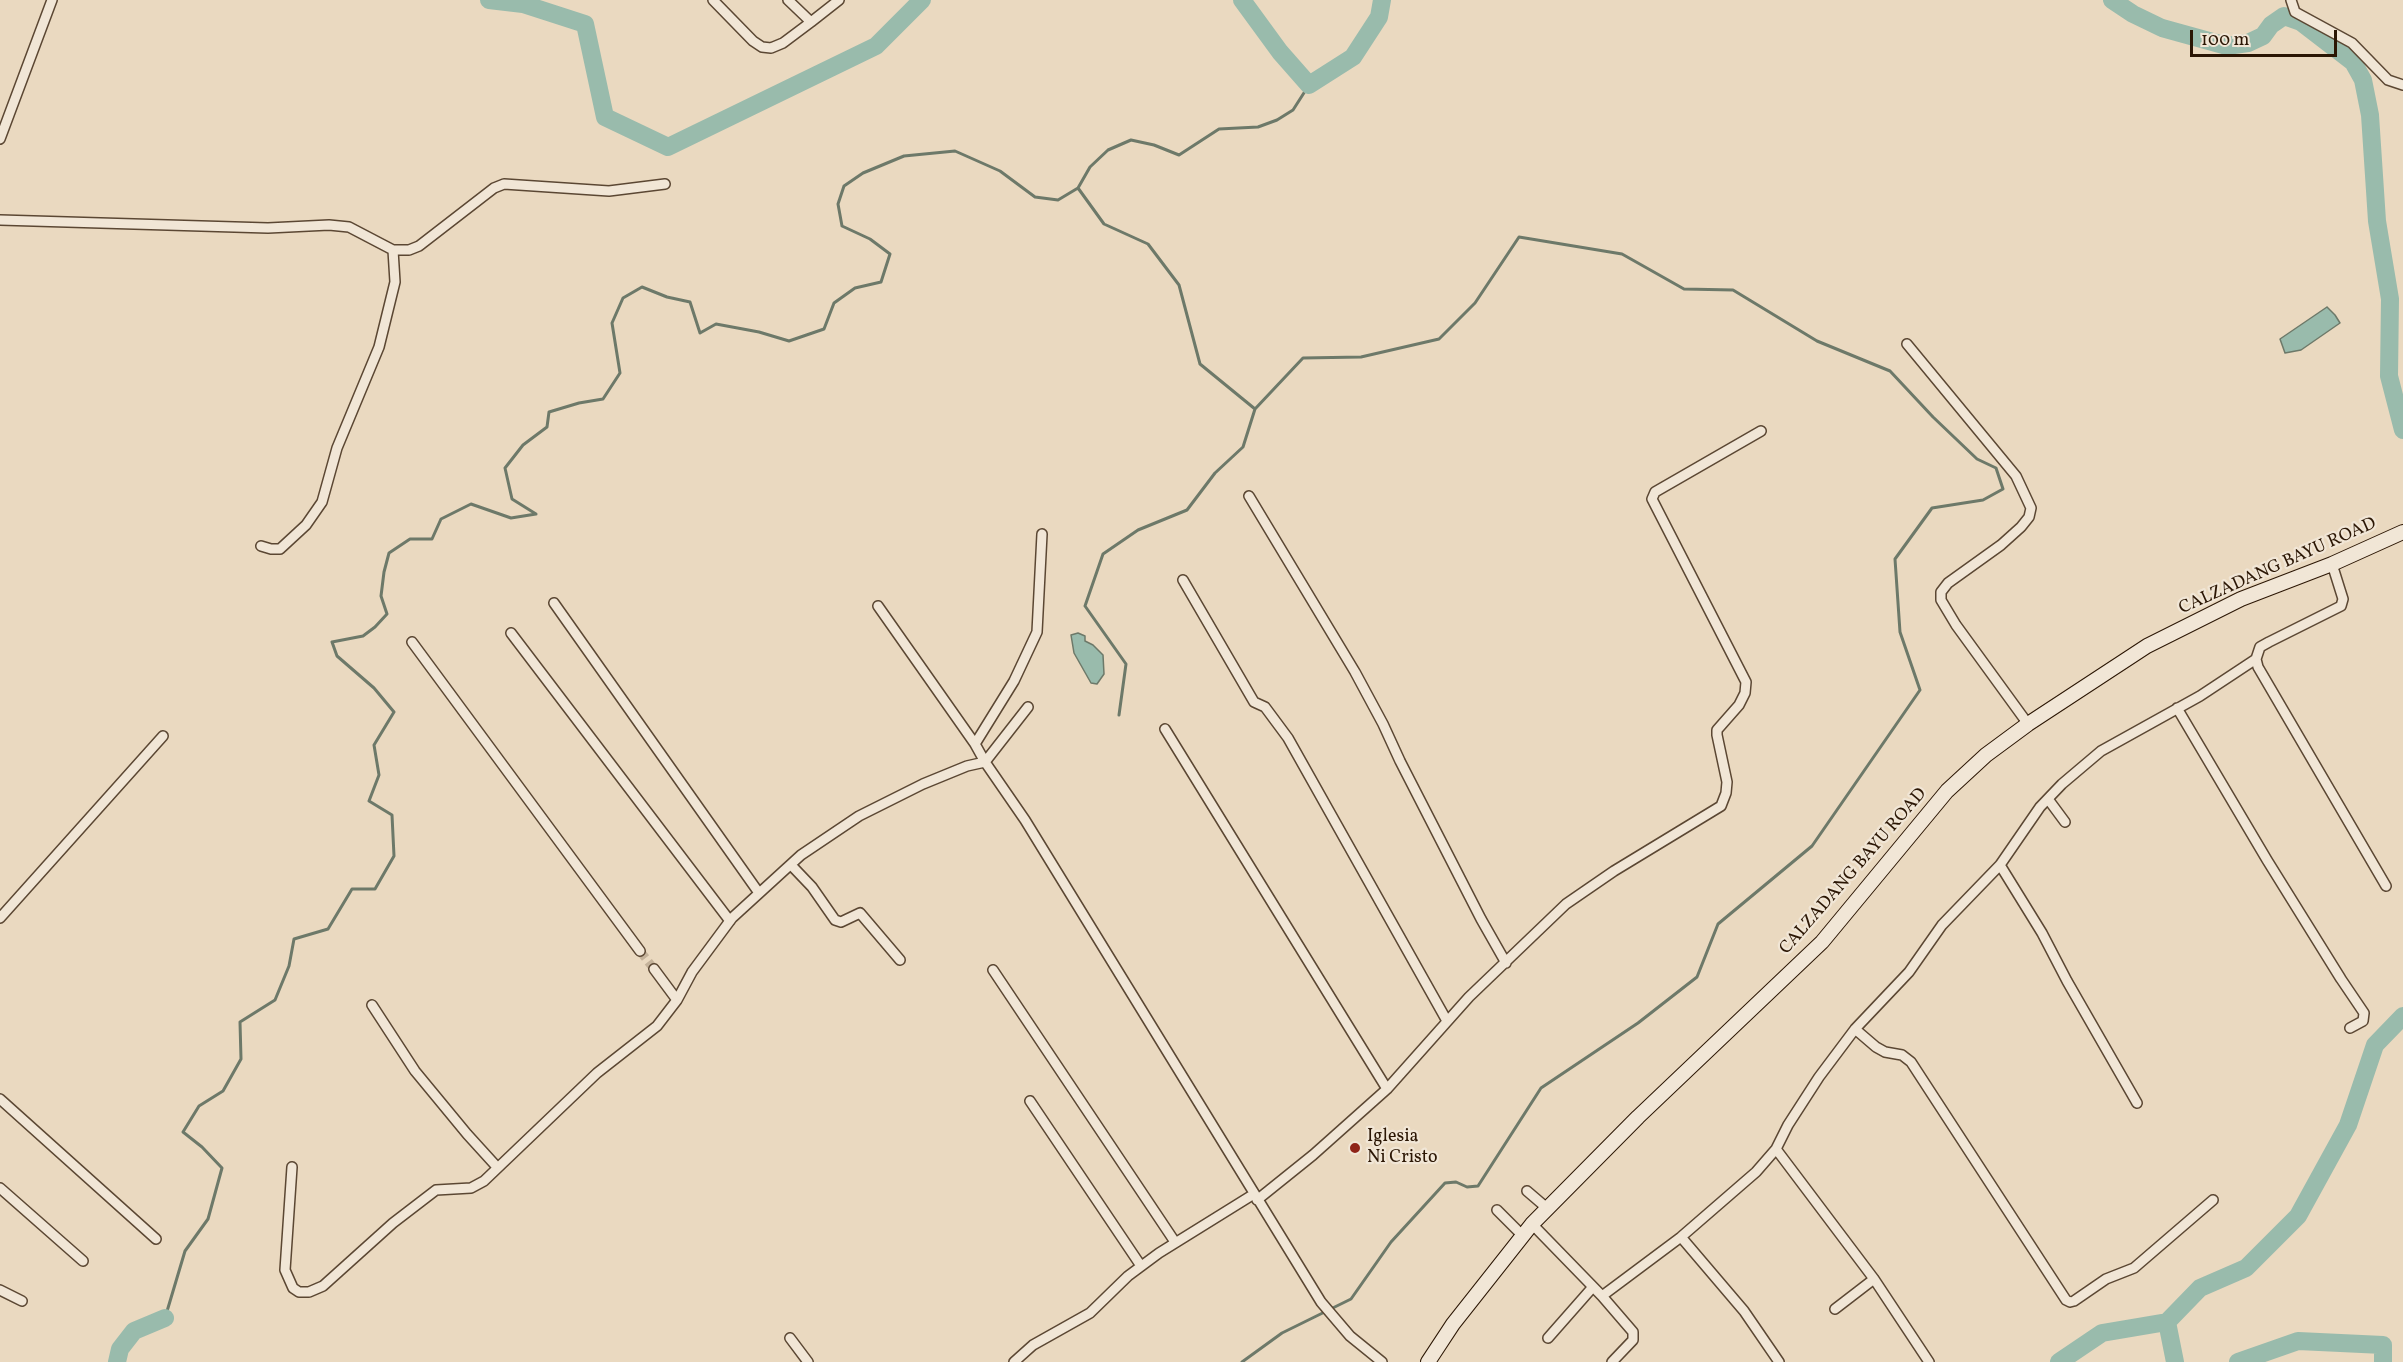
<!DOCTYPE html>
<style>
body{margin:0}
#map{position:relative;width:2403px;height:1362px;overflow:hidden;background:#ead9c0;font-family:Vollkorn,serif}
canvas{display:block}
.scale{position:absolute;left:2190px;top:30px;width:147px;height:27px;box-sizing:border-box;border:3px solid #2b1604;border-top:0;padding-left:8px;font-size:18px;line-height:21px;white-space:nowrap;color:#2b1604;-webkit-text-stroke:4px #f1e6d6;paint-order:stroke}
</style>
<div id="map">
<canvas width="2403" height="1362"></canvas>
<div class="scale">100 m</div>
</div>
<script>
const ctx = document.querySelector('canvas').getContext('2d');
ctx.lineJoin = 'round';
function fill(path, color) {
  ctx.fillStyle = color;
  ctx.fill(path, 'evenodd');
}
function shape(rows) {
  const path = new Path2D();
  for (const r of rows) {
    path.moveTo(r[0], r[1]);
    for (let i = 2; i < r.length; i += 2) path.lineTo(r[i], r[i + 1]);
  }
  return path;
}
function strokePath(path, color, width, dash) {
  ctx.strokeStyle = color;
  ctx.lineWidth = width;
  ctx.lineCap = dash ? 'butt' : 'round';
  ctx.setLineDash(dash || []);
  ctx.stroke(path);
}
function drawText(font, color, halo, rows, align = 'center') {
  ctx.font = font + ' Vollkorn,serif';
  ctx.lineWidth = 4.5;
  ctx.setLineDash([]);
  ctx.textBaseline = 'middle';
  ctx.strokeStyle = halo;
  ctx.fillStyle = color;
  for (const [text, x, y, turn = 0] of rows) {
    ctx.save();
    ctx.translate(x, y);
    ctx.rotate((+turn || 0) * Math.PI / 180);
    ctx.textAlign = isNaN(turn) ? turn : align;
    if (halo) ctx.strokeText(text, 0, 0);
    ctx.fillText(text, 0, 0);
    ctx.restore();
  }
}
const water = shape([
 [2327,307,2335,315,2340,323,2301,350,2285,353,2280,339,2327,307],
 [1078,633,1085,636,1085,641,1093,645,1103,655,1104,674,1097,684,1091,683,1074,653,1071,635,1078,633]
]);
fill(water, '#99bbac');
strokePath(water, '#6d7969', 1.5);
strokePath(shape([
 [1078,188,1104,224,1148,244,1179,285,1200,364,1255,409,1303,358,1361,357,1439,339,1475,303,1519,237,1622,254,1684,289,1733,290,1817,341,1890,371,1933,417,1977,459,1996,468,2003,489,1983,500,1932,508,1895,559,1900,632,1920,690,1812,846,1718,924,1697,977,1638,1023,1541,1088,1478,1186,1467,1187,1456,1182,1445,1183,1391,1242,1351,1299,1282,1333,1242,1362],
 [1119,715,1126,664,1085,606,1103,554,1138,530,1187,510,1215,473,1243,447,1255,409],
 [165,1318,185,1251,208,1219,222,1168,202,1147,183,1132,199,1106,223,1091,241,1059,240,1022,275,1000,289,966,294,939,328,929,352,889,375,889,394,856,392,815,369,801,379,775,374,745,394,712,374,688,337,656,332,642,363,636,375,627,387,614,381,596,384,572,389,553,410,539,432,539,441,519,471,504,511,518,536,514,512,499,505,468,523,445,547,427,549,412,579,403,603,399,620,373,612,323,623,298,642,287,667,297,690,302,700,333,716,324,759,332,789,341,824,329,834,303,855,288,881,282,890,254,870,239,842,226,838,204,844,186,863,173,904,156,955,151,1000,171,1035,197,1058,200,1078,188,1090,167,1108,150,1131,140,1154,145,1179,155,1219,129,1258,127,1277,120,1293,110,1309,85]
]), '#6d7969', 3);
strokePath(shape([
 [489,0,523,4,585,24,605,117,668,147,876,46,922,0],
 [1242,0,1280,52,1309,85,1353,57,1379,17,1382,0],
 [2112,0,2133,14,2162,28,2227,46,2248,43,2263,36,2271,25,2284,16,2301,22,2353,62,2363,80,2370,115,2377,221,2390,299,2389,376,2403,430],
 [117,1362,120,1349,134,1331,165,1318],
 [2059,1362,2102,1333,2167,1322],
 [2175,1362,2167,1322,2200,1288,2246,1268,2298,1216,2348,1125,2375,1045,2403,1016],
 [2238,1362,2298,1341,2383,1345,2383,1362]
]), '#99bbac', 18);
strokePath(shape([
 [640,951,654,969]
]), '#c4b29a', 9, [9, 4.5]);
const street = shape([
 [713,0,753,41,762,47,771,48,783,43,811,22],
 [788,0,811,22,839,0],
 [2291,0,2295,12,2352,43,2388,80,2403,85],
 [0,139,52,0],
 [0,220,268,228,329,225,349,227,393,250,395,282,379,347,337,448,322,502,306,525,280,549,271,549,261,546],
 [393,250,409,250,419,246,494,188,504,184,609,191,665,184],
 [1907,344,2016,476,2031,508,2029,517,2021,527,2001,545,1948,583,1941,592,1941,600,1956,625,2028,724],
 [1249,496,1355,672,1383,724,1400,761,1481,919,1506,963],
 [1042,534,1037,632,1014,681,975,744,985,762,1025,820,1321,1302,1350,1336,1382,1362],
 [2332,564,2343,599,2341,606,2269,642,2260,647,2256,659,2258,667,2386,886],
 [1183,580,1254,702,1265,707,1288,738,1447,1021],
 [554,603,759,893],
 [878,606,975,744],
 [511,633,730,921],
 [412,642,640,951],
 [2177,708,2267,860,2341,979,2364,1013,2363,1021,2350,1028],
 [1165,729,1387,1089],
 [2048,799,2065,822],
 [791,865,812,887,835,920,841,922,860,913,900,960],
 [2000,865,2042,933,2067,981,2137,1103],
 [0,918,163,736],
 [654,969,677,1000],
 [993,970,1175,1242],
 [372,1005,415,1071,467,1134,497,1167],
 [1855,1029,1876,1047,1885,1052,1902,1055,1911,1062,2066,1300,2070,1302,2074,1301,2106,1279,2134,1268,2213,1200],
 [0,1099,156,1239],
 [1030,1101,1141,1266],
 [1776,1149,1874,1279,1929,1362],
 [292,1167,285,1270,293,1288,299,1292,309,1292,323,1286,393,1223,436,1190,471,1188,484,1181,597,1073,657,1026,677,1000,692,972,732,918,801,855,859,816,923,784,967,766,985,762,1028,707],
 [0,1188,83,1261],
 [1527,1191,1548,1209],
 [1257,1200,1313,1155,1387,1089,1469,997,1566,904,1614,871,1721,806,1726,793,1727,782,1717,735,1717,730,1739,705,1745,693,1746,682,1652,499,1655,492,1761,431],
 [1497,1210,1523,1236],
 [1532,1224,1602,1296,1633,1332,1633,1340,1612,1362],
 [1681,1237,1744,1311,1779,1362],
 [0,1290,22,1301],
 [1602,1296,1681,1237,1756,1172,1776,1149,1788,1125,1819,1077,1855,1029,1909,972,1942,925,2000,865,2040,807,2062,784,2101,751,2200,696,2256,659],
 [1835,1309,1874,1279],
 [790,1338,808,1362],
 [1548,1338,1592,1288],
 [1014,1362,1033,1345,1090,1313,1128,1276,1159,1253,1254,1194]
]);
const secondary = shape([
 [1428,1362,1453,1324,1532,1224,1638,1117,1822,942,1947,791,1986,755,2028,724,2147,646,2241,599,2332,564,2403,532]
]);
strokePath(street, '#5b4733', 12);
strokePath(secondary, '#2b1604', 16);
strokePath(street, '#f1e6d6', 9);
strokePath(secondary, '#f1e6d6', 14);
for (const [x, y, r, color] of [
 [1355,1148,6,"#8f2418"]
]) {
  const dot = new Path2D();
  dot.arc(x, y, r, 0, 2 * Math.PI);
  ctx.fillStyle = color;
  ctx.fill(dot);
  strokePath(dot, '#f1e6d6', 2);
}
drawText('18px', '#2b1604', '#f1e6d6', [
 ["CALZADANG BAYU ROAD",2278,567,-24],
 ["CALZADANG BAYU ROAD",1854,872,-49]
]);
drawText('18px', '#2b1604', '#f1e6d6', [
 ["Iglesia",1367,1138],
 ["Ni Cristo",1367,1159]
], 'left');
</script>
